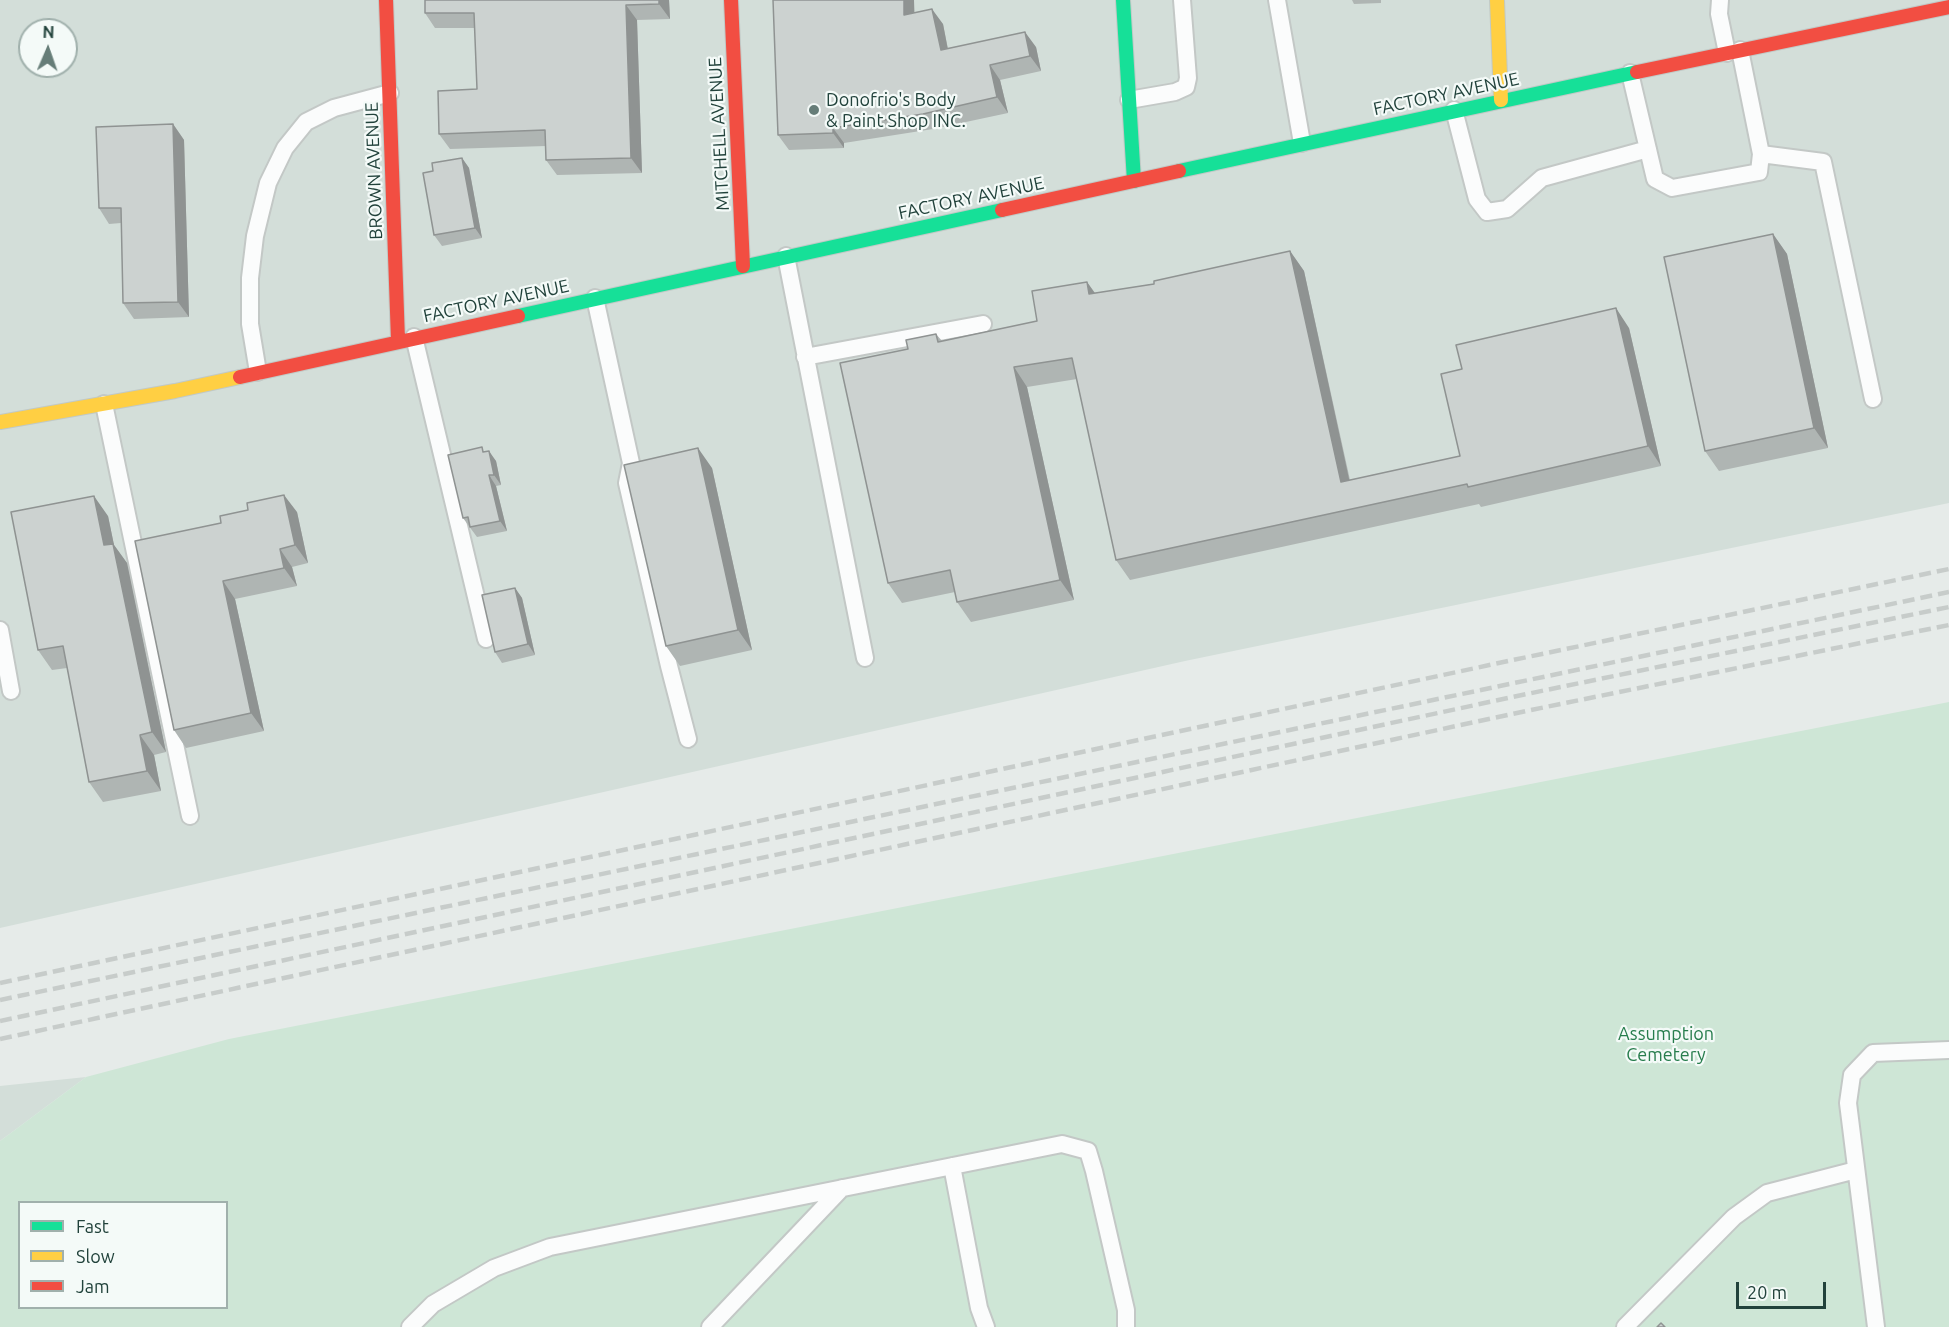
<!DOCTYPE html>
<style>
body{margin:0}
#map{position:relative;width:1949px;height:1327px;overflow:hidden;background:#e6ebe9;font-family:Ubuntu,sans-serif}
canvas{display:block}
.legend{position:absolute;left:18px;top:1201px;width:210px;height:108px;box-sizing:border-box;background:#f4faf8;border:2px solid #a0b0ac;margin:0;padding:8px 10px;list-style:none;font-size:18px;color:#21423b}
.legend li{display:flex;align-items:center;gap:12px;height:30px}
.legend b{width:30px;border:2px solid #a0b0ac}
.north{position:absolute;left:18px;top:18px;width:60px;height:60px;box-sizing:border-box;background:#f4faf8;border:2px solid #a0b0ac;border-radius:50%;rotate:2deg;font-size:16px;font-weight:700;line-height:24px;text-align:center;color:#21423b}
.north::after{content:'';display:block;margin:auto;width:21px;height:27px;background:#667d78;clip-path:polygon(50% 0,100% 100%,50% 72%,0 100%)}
.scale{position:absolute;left:1736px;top:1282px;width:90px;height:27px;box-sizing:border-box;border:3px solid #21423b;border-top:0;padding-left:8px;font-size:18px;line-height:21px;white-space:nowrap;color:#21423b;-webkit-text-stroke:4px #f4faf8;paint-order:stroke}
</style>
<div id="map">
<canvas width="1949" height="1327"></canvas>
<ul class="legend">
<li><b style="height:8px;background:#16e098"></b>Fast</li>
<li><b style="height:8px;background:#ffcf43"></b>Slow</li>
<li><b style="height:8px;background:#f24e42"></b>Jam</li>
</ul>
<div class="north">N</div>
<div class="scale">20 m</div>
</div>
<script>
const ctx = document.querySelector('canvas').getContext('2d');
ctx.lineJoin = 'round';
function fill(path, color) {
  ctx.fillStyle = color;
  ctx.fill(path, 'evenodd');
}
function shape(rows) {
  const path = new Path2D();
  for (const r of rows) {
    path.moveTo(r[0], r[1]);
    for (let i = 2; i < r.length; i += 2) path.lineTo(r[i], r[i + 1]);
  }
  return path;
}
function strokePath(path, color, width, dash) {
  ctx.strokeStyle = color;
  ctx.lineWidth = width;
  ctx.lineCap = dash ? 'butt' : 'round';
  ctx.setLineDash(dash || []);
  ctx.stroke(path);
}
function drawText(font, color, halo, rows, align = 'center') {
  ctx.font = font + ' Ubuntu,sans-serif';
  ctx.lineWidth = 4.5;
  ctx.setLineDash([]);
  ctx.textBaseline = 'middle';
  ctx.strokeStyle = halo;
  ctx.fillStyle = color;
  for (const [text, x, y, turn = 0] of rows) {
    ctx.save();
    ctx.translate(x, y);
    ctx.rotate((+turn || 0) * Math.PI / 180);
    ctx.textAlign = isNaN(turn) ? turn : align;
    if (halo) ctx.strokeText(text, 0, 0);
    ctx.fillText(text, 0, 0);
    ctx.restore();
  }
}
fill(shape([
 [0,0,1949,0,1949,503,1185,661,0,928],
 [30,30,66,30,66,66,30,66],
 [86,1077,0,1141,0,1086]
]), '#d3ded9');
fill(shape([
 [1949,702,1949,1327,0,1327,0,1141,86,1077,229,1039],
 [20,1202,226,1202,226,1308,20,1308]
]), '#cee6d6');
const lane = shape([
 [1277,0,1302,143],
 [1720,0,1719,14,1727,53],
 [1630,73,1655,179,1672,188,1759,172,1761,154,1740,50],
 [1129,100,1175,92,1186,87,1188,78,1182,0],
 [1454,110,1477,199,1487,212,1507,209,1542,178,1648,149],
 [1761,154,1823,162,1873,399],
 [786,256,865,658],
 [595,298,631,463,627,483,669,666,688,739],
 [414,337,486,639],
 [805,357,983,324],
 [258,372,250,324,250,278,255,236,268,183,285,148,306,122,334,108,390,93],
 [104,404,190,816],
 [0,630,11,691],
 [952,1166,979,1308,986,1327],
 [410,1327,433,1304,494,1268,550,1247,1062,1144,1088,1151,1094,1171,1126,1310,1126,1327],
 [710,1327,842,1188],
 [1625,1327,1734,1217,1767,1193,1856,1170],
 [1876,1327,1848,1103,1852,1075,1873,1053,1949,1050]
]);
const fast = shape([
 [1123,0,1134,181],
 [1179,171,1637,72],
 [518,316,1002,210]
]);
const slow = shape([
 [1497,0,1501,100],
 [0,422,175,391,240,377]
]);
const jam = shape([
 [386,0,398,340],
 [731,0,743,266],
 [1637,72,1949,7],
 [1002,210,1179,171],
 [240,377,518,316]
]);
strokePath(lane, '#c3c8c6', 20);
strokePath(fast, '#c1c9c6', 16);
strokePath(slow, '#c1c9c6', 16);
strokePath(jam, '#c1c9c6', 16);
strokePath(lane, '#fbfcfc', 16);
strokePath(fast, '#16e098', 14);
strokePath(slow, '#ffcf43', 14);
strokePath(jam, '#f24e42', 14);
strokePath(shape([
 [0,983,1513,660,1949,569],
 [0,1000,1949,592],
 [0,1021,1522,695,1949,607],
 [0,1039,1526,711,1949,625]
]), '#c7ccca', 4.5, [12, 6]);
fill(shape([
 [425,0,669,0,670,19,637,20,642,173,557,175,546,160,546,146,450,149,439,134,477,89,475,28,435,28,425,13],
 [914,0,914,13,943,24,948,49,1036,47,1041,71,1000,80,1008,113,933,129,844,143,844,148,789,150,778,135],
 [1352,0,1381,0,1381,3,1354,4],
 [173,124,184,140,189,317,134,319,123,303,121,223,109,224,99,208],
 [462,158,469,168,482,238,442,246,434,235],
 [1773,234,1787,254,1828,448,1719,471,1705,451],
 [1290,251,1304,271,1350,480,1460,456,1629,328,1661,466,1481,507,1479,504,1130,580,1116,560,1077,379,1027,387,1074,600,971,622,957,602,955,592,902,603,888,583,908,349,936,334,942,341,1037,321,1087,282,1095,293,1154,284],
 [485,452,496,461,501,485,496,486,507,531,477,537,463,518],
 [712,468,752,650,680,666,666,646],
 [297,512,308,563,292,567,297,586,235,599,264,731,186,748,174,730,221,523],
 [108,516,114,545,127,563,166,752,154,755,161,791,103,802,89,782,67,668,52,670,38,650],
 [515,588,522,598,535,655,502,663,495,652]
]), '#afb5b3');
fill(shape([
 [659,0,669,0,670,19,659,4],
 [904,0,914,0,915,30,904,15],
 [626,5,637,20,642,173,631,158],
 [932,9,943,24,951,66,941,50],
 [1025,32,1036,47,1041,71,1030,56],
 [990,65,1000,80,1008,113,997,97],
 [173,124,184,140,189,317,178,302],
 [833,128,844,143,844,148,833,133],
 [462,158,469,168,482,238,475,228],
 [1773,234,1787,254,1828,448,1814,428],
 [1290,251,1304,271,1354,502,1341,482],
 [1087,282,1101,302,1089,294],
 [1616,308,1629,328,1661,466,1648,446],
 [1014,367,1027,387,1074,600,1060,580],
 [698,448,712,468,752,650,738,630],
 [489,451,496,461,501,485,494,475],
 [489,475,496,486,507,531,500,521],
 [284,495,297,512,308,563,295,545],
 [94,496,108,516,114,545,127,563,166,752,152,732,104,545],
 [280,549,292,567,297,586,284,568],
 [223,581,235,599,264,731,251,713],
 [515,588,522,598,535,655,528,644],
 [140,735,154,755,161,791,147,771]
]), '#8f9392');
const building = shape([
 [425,0,659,0,659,4,626,5,631,158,546,160,545,130,439,134,438,91,477,89,474,13,425,13,425,0],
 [773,0,904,0,904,15,932,9,941,50,1025,32,1030,56,990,65,997,97,923,114,833,128,833,133,778,135,773,0],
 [173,124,178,302,123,303,121,208,99,208,96,127,173,124],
 [462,158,475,228,434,235,423,173,433,171,432,163,462,158],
 [1773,234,1814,428,1705,451,1664,257,1773,234],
 [1290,251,1341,482,1460,456,1441,374,1462,369,1456,345,1616,308,1648,446,1468,487,1467,484,1116,560,1072,358,1014,367,1060,580,957,602,950,570,888,583,840,363,908,349,906,340,936,334,938,342,1037,321,1032,291,1087,282,1089,294,1154,284,1154,281,1290,251],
 [482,447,483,452,489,451,494,475,489,475,500,521,470,527,468,517,463,518,448,455,482,447],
 [698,448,738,630,666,646,624,465,698,448],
 [284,495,295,545,280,549,284,568,223,581,251,713,174,730,135,541,221,523,220,516,248,510,247,503,284,495],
 [94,496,104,545,113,544,152,732,140,735,147,771,89,782,63,646,38,650,11,512,94,496],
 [515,588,528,644,495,652,482,595,515,588],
 [1661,1323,1665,1327,1657,1327,1661,1323]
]);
fill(building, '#ccd2d0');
strokePath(building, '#8f9392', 1.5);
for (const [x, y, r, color] of [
 [814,110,6,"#667d78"]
]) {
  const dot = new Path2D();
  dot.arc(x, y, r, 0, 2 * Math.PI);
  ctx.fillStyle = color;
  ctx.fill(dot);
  strokePath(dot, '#f4faf8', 2);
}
drawText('18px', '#21423b', '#f4faf8', [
 ["FACTORY AVENUE",1446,94,-12],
 ["MITCHELL AVENUE",719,134,-93],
 ["BROWN AVENUE",374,171,-92],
 ["FACTORY AVENUE",971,198,-12],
 ["FACTORY AVENUE",496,301,-12]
]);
drawText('18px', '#21423b', '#f4faf8', [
 ["Donofrio's Body",826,100],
 ["& Paint Shop INC.",826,121]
], 'left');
drawText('18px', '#277d4d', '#f4faf8', [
 ["Assumption",1666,1034],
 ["Cemetery",1666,1055]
]);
</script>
